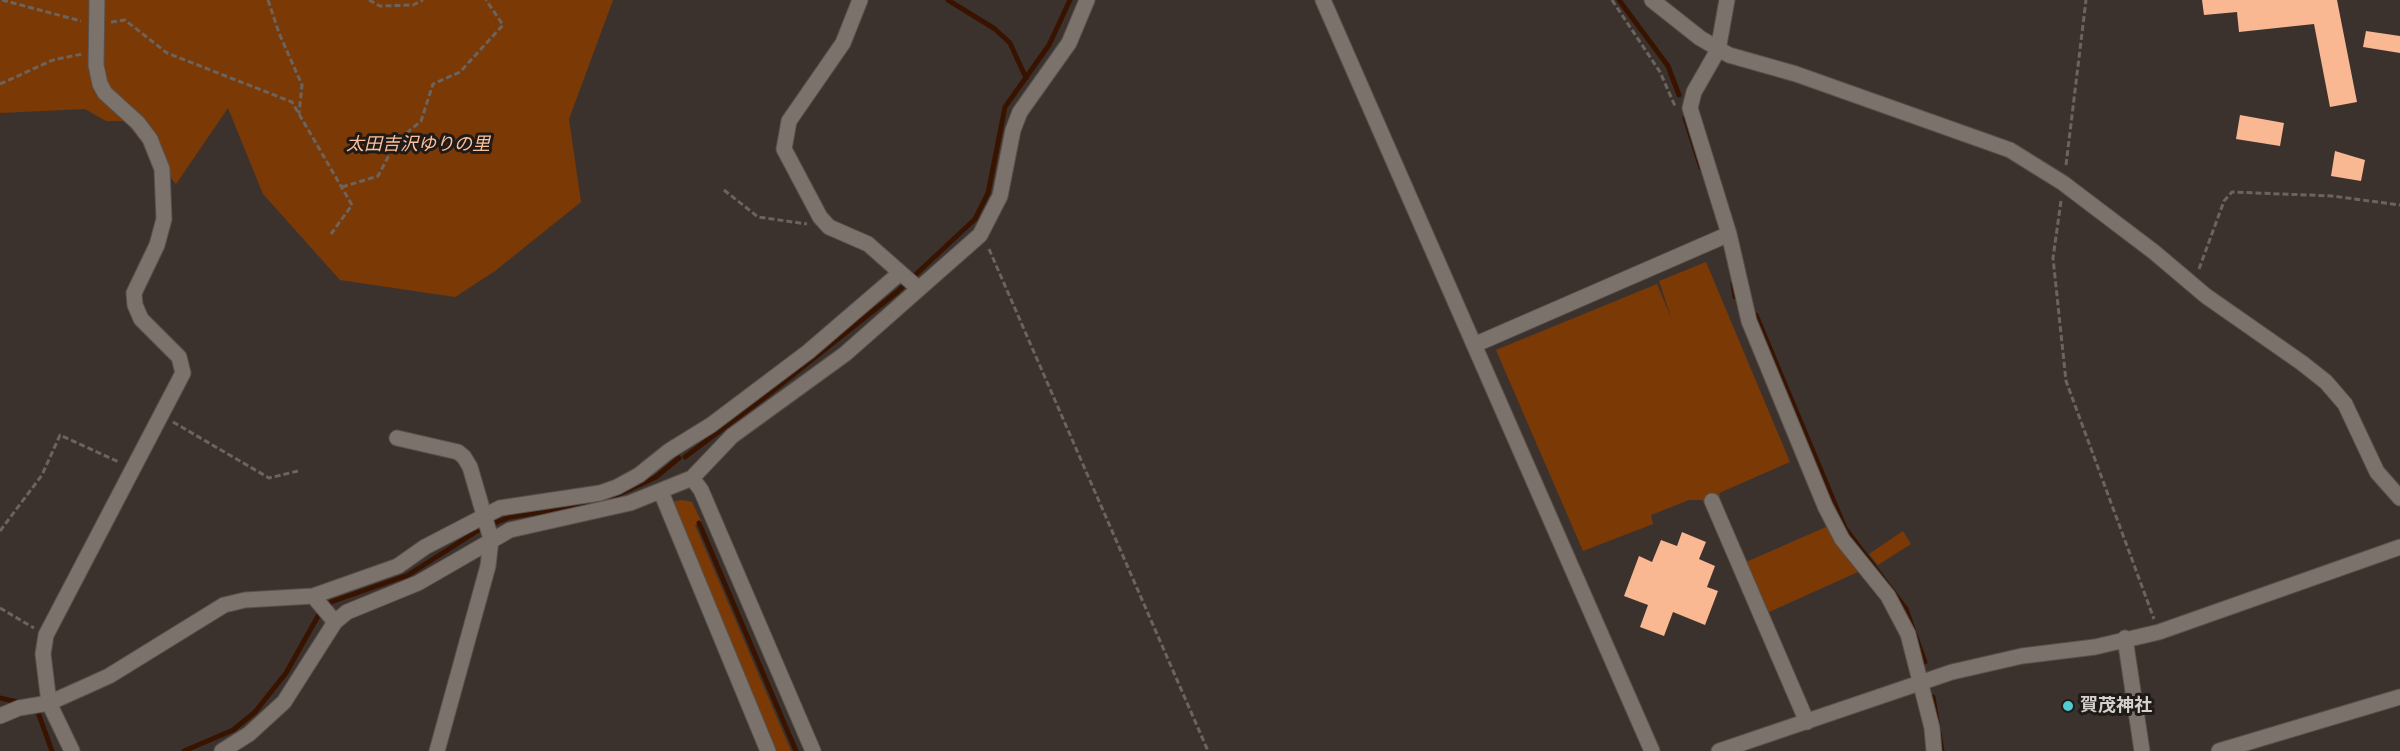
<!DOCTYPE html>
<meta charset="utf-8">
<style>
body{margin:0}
canvas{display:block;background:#3c322d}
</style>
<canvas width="2400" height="751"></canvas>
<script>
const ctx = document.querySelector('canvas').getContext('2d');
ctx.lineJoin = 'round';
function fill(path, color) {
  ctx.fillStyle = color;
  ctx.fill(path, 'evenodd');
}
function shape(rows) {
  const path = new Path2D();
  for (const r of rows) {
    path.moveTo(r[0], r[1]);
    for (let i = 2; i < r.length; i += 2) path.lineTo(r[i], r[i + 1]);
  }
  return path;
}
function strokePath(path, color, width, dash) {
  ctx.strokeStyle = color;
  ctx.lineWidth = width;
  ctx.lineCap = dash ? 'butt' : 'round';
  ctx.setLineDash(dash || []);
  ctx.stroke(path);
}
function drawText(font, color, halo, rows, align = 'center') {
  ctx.font = font + ' "PT Serif","Noto Sans JP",serif';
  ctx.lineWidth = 6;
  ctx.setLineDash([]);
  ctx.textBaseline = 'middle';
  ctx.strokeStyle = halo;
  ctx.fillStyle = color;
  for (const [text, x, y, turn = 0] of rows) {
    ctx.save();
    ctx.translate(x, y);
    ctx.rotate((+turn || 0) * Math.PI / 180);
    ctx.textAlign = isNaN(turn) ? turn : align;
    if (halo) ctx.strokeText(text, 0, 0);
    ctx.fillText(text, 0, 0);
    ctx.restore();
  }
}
fill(shape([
 [0,0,613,0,569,119,581,202,495,271,455,297,340,280,263,194,228,108,176,184,125,121,106,121,85,109,0,113],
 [1706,262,1790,462,1719,493,1720,497,1705,504,1702,500,1689,500,1651,515,1653,524,1583,551,1496,350,1657,284,1672,320,1659,281],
 [682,500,692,502,702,523,695,525,791,751,777,751,671,502],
 [1826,527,1858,572,1769,612,1746,562],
 [1903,531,1911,544,1878,565,1869,554]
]), '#7b3905');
strokePath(shape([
 [948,0,995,29,1010,43,1026,78],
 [1619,0,1668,66,1679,95],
 [1685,118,1701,168],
 [1733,284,1735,297],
 [1756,315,1845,528,1906,609,1925,662],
 [685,457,765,397,897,292,975,219,988,193,1005,107,1049,45,1070,0],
 [699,523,796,751],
 [1933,697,1942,751],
 [0,698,22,703],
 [36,707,52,751],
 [184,751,233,730,255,712,286,673,318,616,331,602,408,575,482,528,510,517,588,505,611,498,656,477,679,458]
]), '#381300', 5);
fill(shape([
 [2202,0,2337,0,2357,102,2330,107,2314,24,2239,32,2237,12,2204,15],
 [2366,31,2400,36,2400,53,2363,47],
 [2240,115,2284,123,2280,146,2236,139],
 [2335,151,2365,160,2361,181,2331,176],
 [1682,532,1706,542,1699,559,1715,566,1707,587,1718,591,1705,625,1673,612,1664,636,1640,627,1648,605,1624,596,1639,556,1652,562,1661,540,1677,546]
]), '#f9b792');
const minor = shape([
 [860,0,843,43,789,121,784,149,820,217,829,227,868,244,919,289],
 [1323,0,1652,751],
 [1652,0,1700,38,1729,55,1796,74,2010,150,2063,183,2154,252,2206,296,2302,363,2326,382,2345,404,2377,472,2400,498],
 [1727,0,1718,50,1694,92,1690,108,1729,234,1749,321,1825,506,1842,539,1888,596,1908,634,1932,728,1934,751],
 [1474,345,1729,234],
 [397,438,458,452,464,457,470,467,491,539,488,566,437,751],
 [692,478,701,490,813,751],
 [661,492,768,751],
 [1712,501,1807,722],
 [313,596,335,622],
 [2125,638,2142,751],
 [0,716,19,708,49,703,109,676,224,605,245,600,313,596,398,566,425,547,500,508,600,493,617,487,639,475,669,451,711,425,808,352,900,273],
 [72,751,49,703,43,654,46,635,183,373,179,357,141,319,135,305,134,293,157,245,164,219,162,169,150,139,138,123,105,93,100,84,96,65,97,0],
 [222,751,249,734,284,702,335,622,347,612,418,583,510,530,630,503,692,478,732,436,845,354,980,235,1000,196,1013,130,1020,112,1069,43,1087,0],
 [1719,751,1952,672,2022,656,2095,647,2159,632,2400,547],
 [2219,751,2400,697]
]);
strokePath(minor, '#58514c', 17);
strokePath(shape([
 [2,0,81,21],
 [268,0,279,33,302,85,299,114],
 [369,0,380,6,413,5,423,0],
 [1612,0,1660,72,1675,106],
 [111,22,125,20,167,53,292,102,352,205,331,234],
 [0,84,53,60,82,54],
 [2066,165,2086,0],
 [342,187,378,176,396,142,421,121,433,84,460,72,503,25,486,0],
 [724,190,758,217,807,224],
 [2061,201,2053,258,2066,381,2154,619],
 [989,249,1208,751],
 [2199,269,2224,201,2232,192,2332,196,2400,205],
 [173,422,269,478,298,471],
 [0,531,42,475,60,435,119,462],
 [0,608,34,628]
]), '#6b635e', 3, [6, 3]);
strokePath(minor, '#7c726c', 15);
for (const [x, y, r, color] of [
 [2068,706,6,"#51ccd3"]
]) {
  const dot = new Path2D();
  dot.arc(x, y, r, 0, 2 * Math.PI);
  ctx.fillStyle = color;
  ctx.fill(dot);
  strokePath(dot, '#1f1b19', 2);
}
drawText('italic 18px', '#febf9b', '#1f1b19', [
 ["太田吉沢ゆりの里",418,145]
]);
drawText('bold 18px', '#d6d0cd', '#1f1b19', [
 ["賀茂神社",2080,706]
], 'left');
</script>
